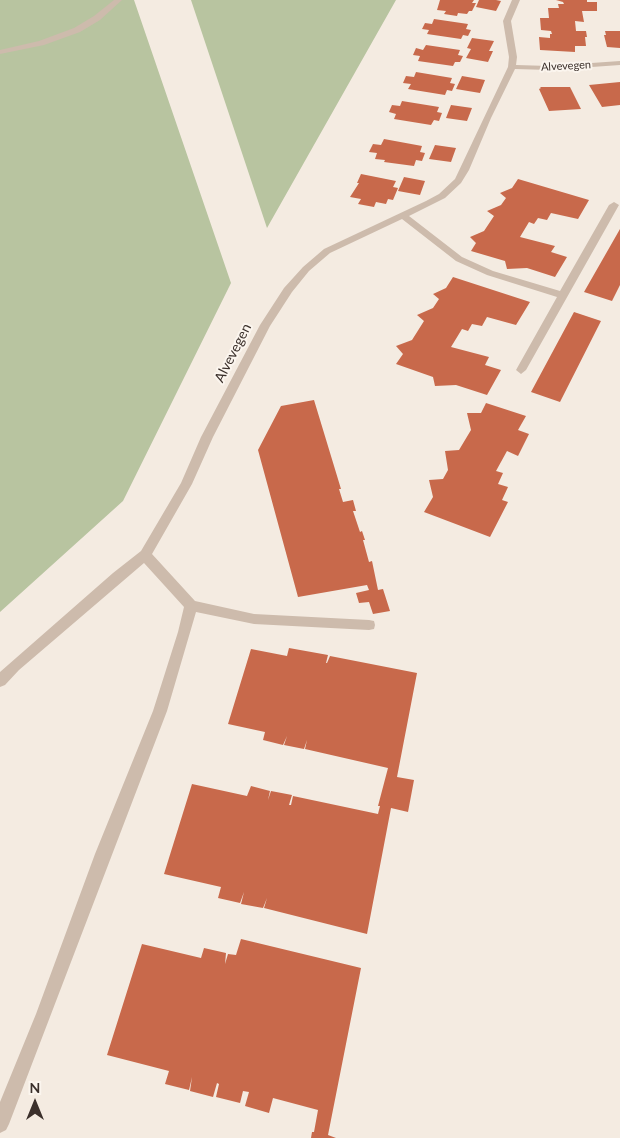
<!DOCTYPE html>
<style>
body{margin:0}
#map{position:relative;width:620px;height:1138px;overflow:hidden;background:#f4ebe1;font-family:Lato,sans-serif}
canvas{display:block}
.north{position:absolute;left:10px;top:1078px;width:50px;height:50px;-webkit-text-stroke:4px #fbf5ee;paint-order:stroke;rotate:0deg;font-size:14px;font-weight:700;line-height:20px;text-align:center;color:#3b302b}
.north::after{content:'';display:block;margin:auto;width:18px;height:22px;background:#3b302b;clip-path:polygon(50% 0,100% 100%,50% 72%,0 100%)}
</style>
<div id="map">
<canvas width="620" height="1138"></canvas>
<div class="north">N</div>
</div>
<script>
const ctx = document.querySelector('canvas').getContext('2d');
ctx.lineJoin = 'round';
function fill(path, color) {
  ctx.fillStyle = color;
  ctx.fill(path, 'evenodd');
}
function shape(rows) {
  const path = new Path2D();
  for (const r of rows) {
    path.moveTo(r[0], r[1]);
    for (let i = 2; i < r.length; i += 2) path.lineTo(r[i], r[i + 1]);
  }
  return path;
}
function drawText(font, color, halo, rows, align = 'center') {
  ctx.font = font + ' Lato,sans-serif';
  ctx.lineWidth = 4;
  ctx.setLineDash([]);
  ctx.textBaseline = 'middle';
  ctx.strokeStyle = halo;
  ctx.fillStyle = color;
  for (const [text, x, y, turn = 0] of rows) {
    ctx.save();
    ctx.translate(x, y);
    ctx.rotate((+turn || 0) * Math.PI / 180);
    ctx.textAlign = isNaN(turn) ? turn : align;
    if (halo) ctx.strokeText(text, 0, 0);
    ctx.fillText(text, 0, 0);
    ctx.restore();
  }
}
fill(shape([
 [0,0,134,0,231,283,123,501,0,612],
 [191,0,396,0,267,228]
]), '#b8c4a0');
fill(shape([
 [440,0,474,0,472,3,476,3,472,11,469,11,467,14,458,13,457,16,444,14,446,11,437,10],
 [479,0,496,0,501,1,496,11,476,7],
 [556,0,587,0,587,2,597,2,597,11,582,11,584,22,575,21,576,31,586,31,587,37,585,37,586,46,575,46,575,52,540,50,539,37,550,38,550,34,552,34,551,31,541,30,540,18,549,18,548,8,559,8,558,4,564,4,563,2],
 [434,19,468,24,466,29,471,30,468,36,463,35,461,39,427,34,429,30,422,29,425,23,432,24],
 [605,31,620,31,620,48,607,47,604,35,606,35],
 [472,38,494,41,489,51,493,51,488,62,466,58,471,49,467,48],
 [426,45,460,50,458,55,463,56,460,62,455,62,453,66,418,61,420,56,413,55,416,48,423,50],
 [416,72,452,78,450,83,455,84,452,91,447,90,445,95,408,89,411,84,403,83,406,76,414,77],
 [462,76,485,80,480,93,456,89],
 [620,82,620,105,602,107,589,85],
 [540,87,570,87,581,109,549,111,539,89,541,88],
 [402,101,439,107,437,112,442,113,439,121,434,120,431,125,394,119,396,114,389,112,392,105,400,106],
 [451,105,472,108,467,121,446,118],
 [384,139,422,146,420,152,425,153,422,161,416,160,414,166,384,162,385,160,375,159,377,153,369,152,373,144,381,145],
 [435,145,456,148,451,162,429,159],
 [361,174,396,181,393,187,398,188,393,200,388,199,386,204,376,202,374,207,358,204,361,199,350,197,359,183,357,183],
 [404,177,425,181,420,195,398,191],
 [518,179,589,200,578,219,551,213,547,220,538,218,534,224,529,222,520,237,555,246,551,252,567,257,555,277,527,268,507,269,505,261,471,251,476,243,470,237,484,231,494,216,487,211,501,205,506,198,500,193,512,188],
 [620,229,620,285,612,301,584,292],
 [453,277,530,302,516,325,487,317,482,326,472,324,468,331,462,329,451,347,489,357,485,365,501,370,487,395,456,385,435,386,433,377,396,364,403,354,396,346,412,340,424,321,417,315,433,308,439,299,433,294,446,288],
 [574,312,601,321,560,402,531,392],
 [314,400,341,489,339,489,343,502,353,500,356,511,353,511,360,532,362,531,365,540,363,540,369,562,372,561,378,590,383,589,390,611,373,614,369,602,359,603,356,593,369,590,367,585,298,597,258,450,281,406],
 [486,403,526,416,518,430,529,434,518,456,507,451,496,471,503,473,498,484,508,487,502,500,508,502,490,537,424,512,433,497,429,480,443,479,448,470,445,451,459,450,471,430,467,413,481,413],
 [289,648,328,655,326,663,327,663,330,656,417,673,397,777,414,780,408,812,391,808,367,934,264,908,267,898,263,908,241,904,244,892,240,903,218,898,221,887,164,874,192,784,247,796,251,786,270,791,268,800,271,791,292,795,289,805,291,805,293,796,378,814,380,806,378,806,388,768,305,749,307,740,304,749,284,745,287,736,283,745,263,740,265,732,228,724,251,649,287,656],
 [241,939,361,968,328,1135,336,1138,311,1138,312,1132,314,1132,318,1110,273,1098,269,1113,245,1106,249,1092,243,1091,240,1103,216,1097,219,1084,217,1083,213,1097,190,1091,192,1077,189,1090,165,1084,169,1071,107,1055,142,944,201,958,204,948,226,953,225,964,228,954,236,955]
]), '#c8694b');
fill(shape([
 [114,0,122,0,100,20,80,32,44,45,0,54,0,50,39,41,74,28,94,16,114,0],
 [512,0,520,0,511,21,517,57,516,65,549,66,620,61,620,65,549,70,515,69,491,118,469,170,461,183,445,198,409,216,462,257,493,271,560,291,609,205,614,202,619,205,526,370,521,374,516,370,557,297,487,275,456,261,402,219,330,253,309,271,292,292,270,326,213,437,192,484,152,554,195,601,254,614,369,620,374,621,375,625,374,629,369,630,254,624,196,612,167,711,9,1124,6,1130,0,1133,0,1102,36,1014,95,854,153,711,178,632,184,607,144,563,19,670,5,685,0,687,0,672,113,573,141,551,181,483,201,437,260,325,284,288,303,267,324,249,426,201,439,194,455,179,508,67,509,57,503,21,512,0]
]), '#cdbbac');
drawText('11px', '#3b302b', '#fbf5ee', [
 ["Alvevegen",566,66,-3]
]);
drawText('14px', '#3b302b', '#fbf5ee', [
 ["Alvevegen",233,353,-63]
]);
</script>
